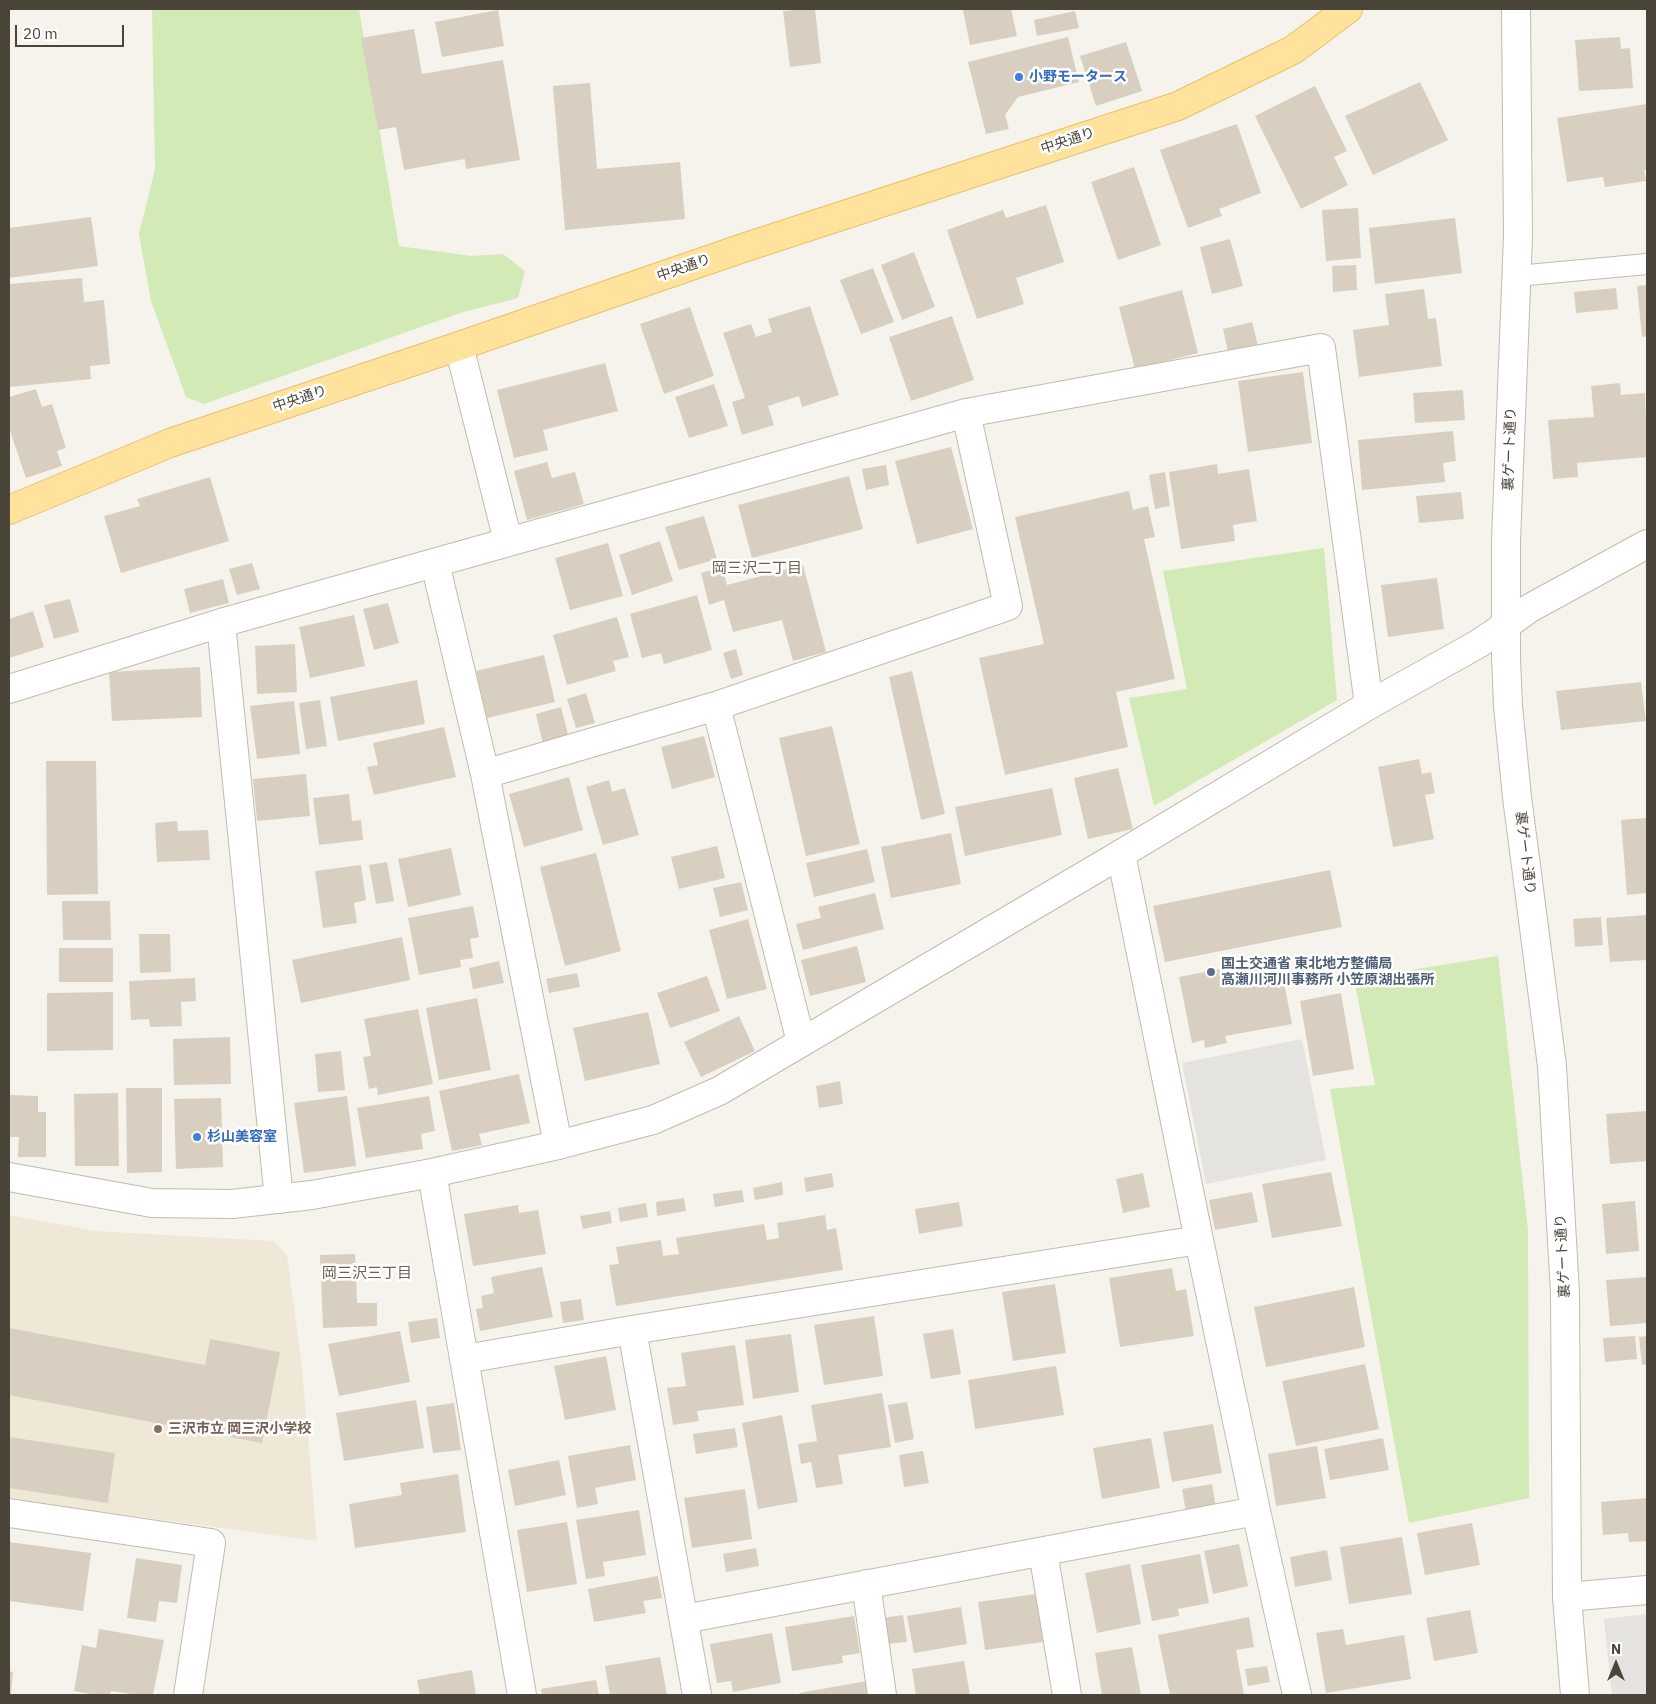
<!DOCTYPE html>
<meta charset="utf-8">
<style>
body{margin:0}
#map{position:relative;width:1656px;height:1704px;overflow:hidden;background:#f6f3ec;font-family:"IBM Plex Sans",sans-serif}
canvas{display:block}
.frame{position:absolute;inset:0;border:10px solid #4b4439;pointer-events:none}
.north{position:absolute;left:1591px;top:1639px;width:50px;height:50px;-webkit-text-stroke:4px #fff;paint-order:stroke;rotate:0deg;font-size:14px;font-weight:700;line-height:20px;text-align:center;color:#4b4439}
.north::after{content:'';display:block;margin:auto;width:18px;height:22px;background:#4b4439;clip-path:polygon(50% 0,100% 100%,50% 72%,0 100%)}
.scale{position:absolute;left:15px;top:25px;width:109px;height:22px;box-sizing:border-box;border:2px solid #4b4439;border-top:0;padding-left:6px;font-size:15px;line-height:18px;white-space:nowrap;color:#4b4439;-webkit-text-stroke:4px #fff;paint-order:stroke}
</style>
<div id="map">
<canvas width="1656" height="1704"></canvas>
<div class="frame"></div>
<div class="north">N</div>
<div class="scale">20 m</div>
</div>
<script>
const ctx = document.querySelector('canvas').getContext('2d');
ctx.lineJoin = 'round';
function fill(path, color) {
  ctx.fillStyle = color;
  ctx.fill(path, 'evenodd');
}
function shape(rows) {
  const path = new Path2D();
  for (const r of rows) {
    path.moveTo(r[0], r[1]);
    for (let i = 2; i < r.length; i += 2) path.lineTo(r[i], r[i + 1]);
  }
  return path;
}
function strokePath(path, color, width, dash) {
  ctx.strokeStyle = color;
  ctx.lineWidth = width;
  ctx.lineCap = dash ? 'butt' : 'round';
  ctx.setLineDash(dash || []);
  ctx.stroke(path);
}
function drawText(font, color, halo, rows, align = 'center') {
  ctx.font = font + ' "IBM Plex Sans","Noto Sans JP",sans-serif';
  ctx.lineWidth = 5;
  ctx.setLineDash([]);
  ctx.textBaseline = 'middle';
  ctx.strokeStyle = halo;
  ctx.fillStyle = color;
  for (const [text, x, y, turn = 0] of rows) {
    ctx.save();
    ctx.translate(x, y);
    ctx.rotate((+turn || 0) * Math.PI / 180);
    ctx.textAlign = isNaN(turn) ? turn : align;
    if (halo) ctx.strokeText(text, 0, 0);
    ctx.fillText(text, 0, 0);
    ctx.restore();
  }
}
fill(shape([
 [9,1215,95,1231,274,1241,287,1255,301,1358,317,1541,9,1499]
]), '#efe8d6');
fill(shape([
 [152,9,359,9,399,246,471,256,503,254,525,271,518,298,460,313,204,404,186,397,151,301,139,234,155,169],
 [1324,548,1337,700,1154,806,1129,698,1187,689,1163,571],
 [1498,956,1528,1230,1529,1498,1409,1523,1330,1089,1375,1085,1354,979]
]), '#d2eab5');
fill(shape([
 [1302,1039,1326,1160,1206,1184,1182,1063],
 [1647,1614,1647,1695,1612,1695,1604,1619]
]), '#e5e3e0');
fill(shape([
 [804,9,815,9,821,63,790,67,783,11],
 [971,9,1011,9,1017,36,970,45,963,10],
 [498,10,504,46,442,57,435,22],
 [1075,11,1079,28,1037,36,1034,20],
 [414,29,422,74,503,60,520,160,466,169,465,159,404,170,396,127,378,130,361,38],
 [1068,37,1079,82,1018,97,1005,115,1009,129,986,134,968,62],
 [1620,37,1621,49,1630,48,1633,88,1579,91,1575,40],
 [1126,42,1142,91,1096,106,1080,56],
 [1420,82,1448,140,1373,175,1345,116],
 [590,83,597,169,680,162,685,219,565,230,553,86],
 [1315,86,1347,151,1334,157,1348,185,1301,209,1255,116],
 [1647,104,1647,170,1644,170,1646,181,1605,187,1603,177,1567,182,1557,118],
 [1237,124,1261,193,1219,209,1222,216,1188,228,1160,150],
 [1134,167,1161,245,1118,260,1091,182],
 [1046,205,1064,262,1016,278,1024,304,977,319,947,230,1003,210,1006,218],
 [1358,208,1361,258,1326,261,1322,210],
 [91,217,98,266,9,278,9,228],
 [1455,218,1462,273,1375,284,1369,228],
 [1230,239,1243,286,1212,294,1200,247],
 [914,252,935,307,902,320,881,265],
 [1356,265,1357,290,1333,292,1332,266],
 [873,268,894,322,861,334,840,280],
 [82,278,84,302,104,300,110,364,90,366,91,379,9,387,9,284],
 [1647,285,1647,336,1642,337,1637,286],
 [1616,288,1618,309,1576,313,1574,292],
 [1424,289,1428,319,1436,318,1442,366,1359,377,1353,330,1389,325,1385,294],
 [1182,290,1198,353,1135,369,1119,307],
 [810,306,839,395,802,407,799,396,768,406,774,425,742,435,732,402,745,398,723,333,751,324,756,337,772,332,768,319],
 [690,307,714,376,664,394,640,324],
 [952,316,974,380,911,401,889,337],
 [1252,322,1258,346,1228,352,1223,329],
 [605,363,618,411,543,430,548,450,514,458,497,390],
 [1303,372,1312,443,1248,452,1238,381],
 [1620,383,1621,395,1645,393,1647,457,1577,463,1578,477,1553,479,1548,420,1594,417,1591,386],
 [714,384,728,426,689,438,675,397],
 [36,389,42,407,52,404,66,448,57,451,62,466,26,478,9,428,9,397],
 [1463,390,1465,420,1415,423,1413,393],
 [1453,431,1456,461,1443,463,1445,482,1362,490,1358,440],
 [951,447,973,529,917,544,895,461],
 [547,462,552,478,575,472,584,504,527,520,514,471],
 [1217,464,1218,474,1249,469,1257,521,1233,525,1235,541,1181,549,1169,472],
 [886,465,889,485,866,490,862,469],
 [1165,472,1170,506,1155,509,1149,475],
 [849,476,863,529,752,558,738,505],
 [210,477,229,541,121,573,104,516,140,506,137,499],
 [1129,491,1133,510,1148,506,1155,537,1144,539,1175,679,1116,692,1128,747,1005,775,979,658,1044,644,1015,517],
 [1461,492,1464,519,1419,523,1416,496],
 [704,516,717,559,679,570,665,527],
 [660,541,673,581,632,595,619,555],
 [608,543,623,596,570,610,555,558],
 [252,563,260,589,237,595,229,569],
 [803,565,826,652,793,661,782,620,733,632,724,600,709,605,701,573,722,567,727,585],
 [1437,578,1444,629,1388,637,1381,585],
 [223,579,229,603,190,613,184,589],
 [697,595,712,650,664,664,661,653,642,658,630,614],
 [70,599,79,632,54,639,44,605],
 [388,603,399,643,374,650,363,609],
 [33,611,44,647,9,658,9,619],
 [354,615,365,666,310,678,299,627],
 [617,617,629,657,613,661,616,671,567,685,553,635],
 [295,644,297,692,257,694,255,646],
 [736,649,743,675,731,679,723,653],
 [544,655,555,702,487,718,476,671],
 [200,667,202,717,112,721,109,672],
 [912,671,945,814,921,820,889,677],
 [417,680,425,724,338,741,330,697],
 [1641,682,1646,721,1561,730,1556,691],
 [586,693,595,723,576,728,567,699],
 [320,700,327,746,306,749,299,703],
 [294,701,300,754,257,759,250,706],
 [561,707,569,738,543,744,536,714],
 [832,726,860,844,806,856,779,738],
 [444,727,456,777,374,795,367,767,378,765,373,743],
 [704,736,715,777,672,789,661,747],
 [1419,759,1422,774,1431,772,1435,793,1425,795,1434,839,1393,847,1378,767],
 [46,761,96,761,98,894,47,895],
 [1118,768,1133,829,1088,839,1074,778],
 [306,774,310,816,257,821,253,779],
 [569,777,583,830,524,847,509,794],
 [609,780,612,792,625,788,639,835,603,845,586,787],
 [1052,788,1062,835,965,856,955,807],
 [349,794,352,821,361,820,363,840,319,845,313,798],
 [1647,818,1647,893,1627,895,1621,820],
 [177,821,178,831,208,830,210,860,157,862,155,823],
 [951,833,961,884,891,898,881,847],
 [717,846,725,878,679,889,671,857],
 [451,848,461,895,408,907,398,859],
 [867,849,875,882,814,897,806,863],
 [596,853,621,951,565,966,540,867],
 [387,862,394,901,376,904,369,865],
 [361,865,366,900,354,903,357,923,323,928,315,871],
 [1330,870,1342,927,1165,962,1153,906],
 [741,882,748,910,720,917,713,888],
 [875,893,884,929,803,950,796,924,821,918,818,907],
 [62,901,110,901,111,940,63,940],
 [473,906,479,937,470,939,473,958,460,960,461,967,419,975,408,918],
 [1647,915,1647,960,1610,962,1606,918],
 [1601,917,1603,945,1575,947,1573,919],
 [748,919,767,989,727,999,709,930],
 [139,934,170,934,171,972,140,973],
 [402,937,410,980,301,1003,292,960],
 [857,946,866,982,810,996,801,960],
 [59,948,113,948,113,982,59,982],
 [1279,957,1292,1024,1225,1036,1227,1043,1205,1048,1204,1040,1192,1043,1179,977],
 [499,961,504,983,473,989,469,968],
 [577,973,580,987,549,993,546,979],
 [707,976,720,1011,670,1028,657,993],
 [195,978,196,1001,181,1002,182,1026,150,1027,149,1019,131,1020,129,981],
 [113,992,113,1050,47,1051,47,993],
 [1341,993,1354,1069,1313,1076,1300,1001],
 [477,998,491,1070,439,1080,426,1008],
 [418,1009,433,1084,378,1095,377,1087,369,1089,363,1057,371,1056,364,1019],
 [648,1012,660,1064,585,1081,573,1028],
 [739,1016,755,1051,701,1077,684,1042],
 [230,1037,231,1084,174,1085,173,1039],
 [341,1051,345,1090,318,1092,315,1054],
 [519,1074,530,1123,479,1134,482,1145,452,1151,439,1091],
 [840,1081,843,1104,819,1108,816,1086],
 [126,1088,162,1088,162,1172,127,1173],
 [118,1093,119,1166,75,1166,74,1094],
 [10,1095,38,1096,38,1112,46,1112,46,1157,18,1157,19,1137,9,1137],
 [347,1096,356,1166,304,1173,294,1103],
 [429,1096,435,1131,421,1134,423,1149,366,1158,357,1108],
 [221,1098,223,1167,176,1169,174,1099],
 [1647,1111,1647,1161,1610,1164,1606,1114],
 [1331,1172,1342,1226,1272,1238,1262,1184],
 [832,1173,834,1187,806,1192,804,1178],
 [1143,1173,1150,1207,1123,1213,1116,1179],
 [782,1182,783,1195,755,1200,753,1188],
 [742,1190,744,1202,715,1207,713,1194],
 [1252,1192,1258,1222,1215,1230,1209,1200],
 [684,1198,686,1211,657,1216,656,1202],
 [1635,1201,1639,1251,1606,1254,1602,1204],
 [959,1202,963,1226,919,1234,915,1209],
 [646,1203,648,1217,620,1222,618,1208],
 [518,1205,519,1213,538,1210,546,1254,473,1266,464,1214],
 [610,1211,612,1223,583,1229,580,1216],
 [825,1215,827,1230,836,1228,843,1270,616,1306,609,1265,619,1264,616,1247,661,1240,663,1256,679,1254,676,1238,764,1224,767,1240,779,1238,777,1223],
 [355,1254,357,1303,377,1303,377,1326,323,1328,320,1255],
 [542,1267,553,1317,480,1331,476,1309,483,1308,481,1296,494,1293,491,1277],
 [1172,1268,1176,1291,1186,1289,1194,1336,1120,1347,1109,1278],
 [1647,1277,1647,1323,1610,1326,1606,1280],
 [1055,1284,1066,1353,1013,1361,1002,1292],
 [1354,1287,1365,1347,1266,1367,1254,1307],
 [581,1299,584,1320,563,1323,560,1302],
 [874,1316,883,1376,824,1385,814,1325],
 [437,1318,440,1338,411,1343,408,1322],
 [9,1328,205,1365,210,1339,280,1352,262,1443,9,1395],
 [953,1329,961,1374,931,1379,923,1334],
 [400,1331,410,1382,339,1396,328,1344],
 [791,1334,799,1392,753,1399,745,1340],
 [1635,1336,1637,1359,1605,1362,1603,1338],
 [1647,1336,1647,1364,1642,1365,1639,1337],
 [735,1345,744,1405,697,1411,699,1421,673,1425,667,1388,686,1386,681,1353],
 [606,1356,616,1410,565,1420,554,1366],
 [1365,1364,1379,1429,1296,1446,1282,1381],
 [1056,1366,1064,1415,975,1429,968,1380],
 [882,1393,891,1447,838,1455,843,1484,816,1488,811,1462,801,1464,798,1444,817,1441,811,1405],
 [416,1400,424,1448,344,1461,336,1413],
 [907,1402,914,1439,895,1443,888,1405],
 [454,1403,461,1450,433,1453,426,1407],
 [782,1415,798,1502,758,1509,742,1423],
 [1213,1424,1222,1473,1172,1482,1163,1432],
 [735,1428,738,1447,696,1454,693,1434],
 [9,1437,115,1453,108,1503,9,1488],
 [1151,1438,1160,1488,1102,1499,1093,1448],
 [1383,1438,1389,1470,1330,1480,1324,1449],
 [630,1445,636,1480,595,1488,598,1504,577,1508,568,1456],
 [1317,1446,1326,1498,1276,1506,1268,1454],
 [923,1451,929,1483,904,1487,899,1455],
 [559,1460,566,1495,515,1506,508,1470],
 [458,1474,466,1532,355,1548,349,1504,402,1495,400,1483],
 [1212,1484,1216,1507,1186,1512,1182,1489],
 [745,1489,752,1539,692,1548,684,1498],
 [1647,1498,1647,1541,1629,1542,1628,1533,1603,1535,1601,1502],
 [639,1510,646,1555,603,1562,605,1576,586,1579,576,1520],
 [567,1522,577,1584,527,1592,517,1530],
 [1472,1523,1480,1565,1425,1575,1417,1533],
 [1402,1537,1412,1594,1349,1604,1340,1547],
 [9,1542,91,1553,83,1611,9,1601],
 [1239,1544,1248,1586,1213,1594,1204,1551],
 [756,1548,759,1566,726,1572,723,1554],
 [1327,1550,1332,1580,1295,1587,1290,1557],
 [1200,1554,1209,1603,1178,1609,1179,1616,1152,1621,1141,1565],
 [136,1558,182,1565,177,1603,159,1601,156,1622,127,1618],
 [1130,1564,1141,1624,1097,1633,1085,1573],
 [658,1576,662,1598,643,1601,646,1613,594,1622,588,1589],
 [1036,1594,1043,1642,985,1650,978,1602],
 [961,1607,967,1644,914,1653,907,1616],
 [1470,1610,1478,1653,1434,1661,1426,1618],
 [903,1615,907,1642,886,1644,882,1618],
 [854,1616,860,1653,842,1656,843,1663,792,1671,785,1627],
 [1249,1617,1254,1647,1236,1650,1244,1695,1170,1695,1158,1635],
 [99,1629,164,1640,153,1695,138,1695,111,1691,110,1695,96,1695,74,1691,82,1645,96,1648],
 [1343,1629,1346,1645,1404,1635,1411,1679,1326,1693,1316,1633],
 [772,1633,781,1683,733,1692,731,1681,717,1683,710,1644],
 [1132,1647,1141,1695,1102,1695,1095,1653],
 [660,1657,667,1695,610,1695,605,1666],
 [964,1661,970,1695,916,1695,912,1669],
 [1267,1666,1270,1682,1248,1686,1245,1669],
 [472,1670,476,1695,420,1695,417,1680],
 [9,1671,13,1672,11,1695,9,1695],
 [596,1680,599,1695,542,1695,541,1689],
 [867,1681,870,1695,800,1695,799,1693]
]), '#d8cfc1');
const service = shape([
 [1517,276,1647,264]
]);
const minor = shape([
 [459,346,508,541],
 [435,563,485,774,558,1145],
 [221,623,279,1199],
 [1505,626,1530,608,1647,544],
 [9,689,221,623,966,413,1321,348,1369,705],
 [716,706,801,1042],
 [485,774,716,706,1008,606,966,413],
 [1121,854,1199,1240,1256,1511,1297,1695],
 [432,1173,522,1695],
 [632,1330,697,1695],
 [465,1359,632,1330,1199,1240],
 [9,1513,211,1543,188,1695],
 [1043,1552,1067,1695],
 [866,1584,882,1695],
 [1567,1597,1647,1590],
 [684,1619,1256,1511]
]);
const tertiary = shape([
 [1516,9,1518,236,1506,541,1506,658,1508,706,1517,797,1552,1066,1565,1293,1567,1597,1575,1695],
 [9,1177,152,1203,232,1204,312,1195,432,1173,558,1145,653,1120,719,1091,1121,854,1369,705,1478,644,1505,626]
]);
const primary = shape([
 [9,510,170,443,459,346,743,248,1178,106,1293,50,1348,9]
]);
strokePath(service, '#c2bbae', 22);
strokePath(minor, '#c2bbae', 30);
strokePath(tertiary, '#c2bbae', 30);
strokePath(primary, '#e6c16a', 30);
strokePath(service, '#fff', 20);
strokePath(minor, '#fff', 28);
strokePath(tertiary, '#fff', 28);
strokePath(primary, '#ffe39c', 28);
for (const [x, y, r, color] of [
 [1019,77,5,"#3f7fe0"],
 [1211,972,5,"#5c6f8a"],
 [197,1137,5,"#3f7fe0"],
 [158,1429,5,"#8d6e63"]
]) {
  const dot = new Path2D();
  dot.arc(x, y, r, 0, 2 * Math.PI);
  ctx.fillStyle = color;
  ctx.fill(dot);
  strokePath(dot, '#fff', 2);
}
drawText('bold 14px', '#366cbe', '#fff', [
 ["小野モータース",1029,77],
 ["杉山美容室",207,1137]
], 'left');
drawText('14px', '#4b4439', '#fff', [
 ["中央通り",1068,141,-18],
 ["中央通り",684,268,-19],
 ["中央通り",300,399,-18],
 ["裏ゲート通り",1510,449,-88],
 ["裏ゲート通り",1525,853,83],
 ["裏ゲート通り",1563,1256,-93]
]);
drawText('bold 14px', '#4e5e75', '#fff', [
 ["国土交通省 東北地方整備局",1221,964],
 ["高瀬川河川事務所 小笠原湖出張所",1221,980]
], 'left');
drawText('bold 14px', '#785e54', '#fff', [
 ["三沢市立 岡三沢小学校",168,1429]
], 'left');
drawText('15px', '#6e6250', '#fff', [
 ["岡三沢二丁目",757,569],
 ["岡三沢三丁目",367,1274]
]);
</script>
